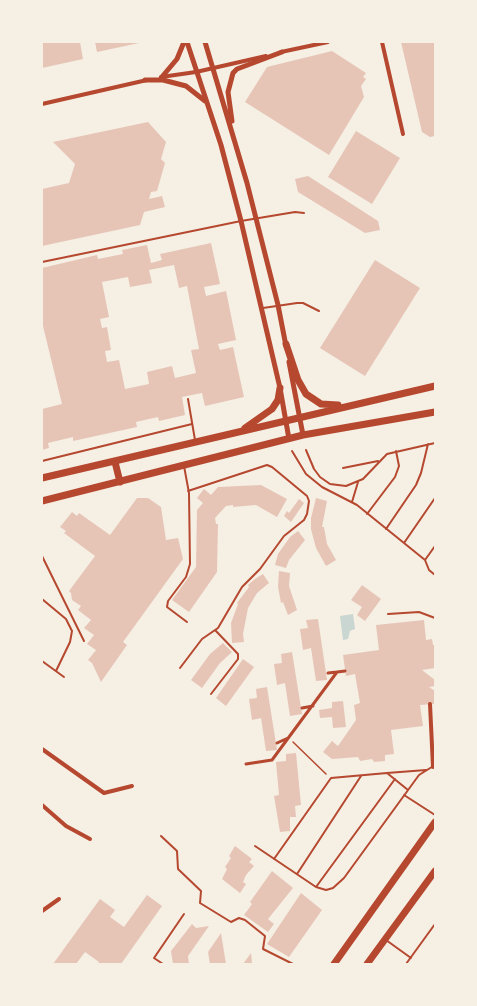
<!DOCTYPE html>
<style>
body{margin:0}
#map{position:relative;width:477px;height:1006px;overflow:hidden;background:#f6efe4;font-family:Figtree,sans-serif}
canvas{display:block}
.frame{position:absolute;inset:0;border:43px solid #f6efe4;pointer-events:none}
</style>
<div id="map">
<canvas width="477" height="1006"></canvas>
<div class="frame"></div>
</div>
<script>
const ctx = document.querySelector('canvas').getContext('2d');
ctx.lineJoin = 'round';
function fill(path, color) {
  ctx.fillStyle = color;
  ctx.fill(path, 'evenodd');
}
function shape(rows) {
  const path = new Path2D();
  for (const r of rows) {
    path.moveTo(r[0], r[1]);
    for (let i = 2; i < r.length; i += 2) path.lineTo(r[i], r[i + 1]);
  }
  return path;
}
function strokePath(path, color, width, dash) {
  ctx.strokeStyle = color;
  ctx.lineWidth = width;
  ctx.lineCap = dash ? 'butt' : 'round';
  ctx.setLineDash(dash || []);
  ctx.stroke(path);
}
fill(shape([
 [353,614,355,629,350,631,348,639,343,640,340,616]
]), '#c9d6d2');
fill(shape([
 [42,42,80,42,83,59,42,68],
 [95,42,139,42,139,43,97,52],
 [401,42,435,42,435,136,430,137,422,132],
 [332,51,366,73,363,77,366,79,361,86,364,97,329,155,245,102,267,67],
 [148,122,166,142,161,159,165,163,157,191,151,192,149,199,162,196,165,207,144,212,140,225,42,246,42,189,69,183,75,164,53,142],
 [356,131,400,158,372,204,328,177],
 [308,176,378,221,380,230,365,233,298,192,295,179],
 [211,243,220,284,204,287,206,296,226,291,236,340,218,344,220,350,233,347,244,397,205,406,202,393,182,397,185,415,159,421,158,417,136,422,137,427,73,441,73,437,48,443,49,448,42,450,42,409,62,404,42,322,42,268,97,255,98,259,123,254,122,250,147,245,151,263,162,260,160,254],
 [174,265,179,288,187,286,199,349,191,350,196,373,175,378,172,366,147,372,149,384,125,389,119,360,107,362,105,351,111,350,107,327,102,328,100,319,109,317,102,282,128,277,130,287,152,283,149,270],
 [375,260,420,288,365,376,320,348],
 [261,485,287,499,277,517,256,505,233,507,233,505,226,506,215,518,216,524,218,524,217,572,189,612,172,600,196,567,197,510,203,503,197,498,204,489,211,495,218,487],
 [137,498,148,498,161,507,166,540,178,538,183,559,123,642,127,645,101,682,92,663,88,660,96,650,87,644,94,635,84,628,91,620,78,610,81,606,72,600,71,593,69,591,95,556,64,533,66,531,60,527,72,512,77,516,79,513,110,535],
 [316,498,327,501,322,527,324,527,327,544,336,560,326,566,316,548,311,529,311,518],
 [299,499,304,503,291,522,284,516,287,511,289,513],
 [298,531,305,540,289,560,286,568,275,565,278,554,290,537],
 [279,571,290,573,289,586,297,610,288,615,283,602,281,603,278,587],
 [263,574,269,583,257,593,248,608,243,634,244,642,232,643,231,623,238,604,237,603,249,587,248,585,255,579],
 [362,585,381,599,365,621,357,615,362,607,351,600],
 [318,619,327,680,316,681,311,648,303,650,300,629,308,628,306,620],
 [424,620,426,640,432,639,433,645,435,645,435,668,422,670,435,680,435,686,429,687,435,691,435,704,420,705,423,726,391,730,394,754,385,755,385,761,374,762,372,759,360,761,358,757,332,759,323,752,332,741,338,746,356,720,354,705,360,703,355,674,346,676,343,655,379,650,376,625],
 [223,643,232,652,220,663,202,688,191,680,210,654],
 [292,652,302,714,290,716,285,683,277,685,274,664,282,663,281,654],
 [243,659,254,667,226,706,216,698],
 [267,687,277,750,266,751,261,718,252,720,249,699,257,698,256,689],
 [343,701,346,727,333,728,332,717,320,718,319,710,332,708,332,702],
 [296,753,301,805,295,806,296,817,290,817,290,831,280,832,274,796,279,795,276,762,286,761,286,754],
 [235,846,252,859,249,862,254,866,246,875,243,882,246,884,240,893,222,879,227,869,225,867,231,858,229,856],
 [272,871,293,888,268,919,274,924,268,932,244,915,252,904,250,902],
 [301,893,322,910,289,957,267,944],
 [147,895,162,906,121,964,98,964,99,962,85,952,76,964,53,964,100,899,115,910,110,917,124,927],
 [192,924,196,928,209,926,188,956,189,964,173,964,171,951],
 [221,933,226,964,210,964,208,952],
 [251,953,252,964,243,964]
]), '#e6c5b7');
strokePath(shape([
 [293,742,326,774]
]), '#b5482f', 1.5);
strokePath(shape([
 [42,262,241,221,295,212,304,213],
 [263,308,297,303,303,303,319,311],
 [188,399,195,440],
 [306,450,314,469,320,477,330,484,346,486,363,479,387,454,435,443],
 [292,451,306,474,322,487,357,505,425,560,429,570,435,575],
 [42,461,192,424],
 [184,466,189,493,190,564,186,577,168,601,167,607,187,622],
 [343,468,378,461],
 [352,502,358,482],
 [367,514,395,477,399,466,396,451],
 [386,529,416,485,421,473,428,444],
 [404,543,435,498],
 [42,556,84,641],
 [425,560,435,546],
 [42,599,66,619,72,631,70,642,56,671],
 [388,614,419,612,435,618],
 [42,661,64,677],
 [180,668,202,639,218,628,242,587,260,569,284,536,304,520,307,514,309,501,307,496,272,467,267,465,188,491],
 [211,694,238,659,238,654,215,630],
 [387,773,426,770],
 [404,795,435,815],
 [161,836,177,851,178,869,201,891,200,903,231,922,239,918,245,920,265,936,263,949,293,964],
 [255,846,316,887,326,890,333,888,344,878,419,775,435,765],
 [274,859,331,778,387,773,408,790],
 [297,874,361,776],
 [316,887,395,779],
 [386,940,411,958],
 [163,964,154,958,184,914],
 [406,964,435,924]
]), '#b5482f', 2);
strokePath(shape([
 [328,673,337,672],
 [302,708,313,706],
 [277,743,288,738],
 [246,764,272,760,337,672,345,671]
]), '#b5482f', 3);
strokePath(shape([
 [382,42,403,134],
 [281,52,328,42],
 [161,77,196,72,266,56],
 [42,104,147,80],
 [430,704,433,767],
 [42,749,104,793,132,786],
 [42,805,66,826,90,839],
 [42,911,59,899]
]), '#b5482f', 4);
strokePath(shape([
 [187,42,221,145,241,221,280,388,289,439],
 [205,42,247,183,278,305,286,346],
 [161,78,177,59,184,42],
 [145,80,163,80,186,86,205,101],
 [232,121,228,92,233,73,237,69,282,52],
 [289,362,303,435]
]), '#b5482f', 5);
strokePath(shape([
 [286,344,298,380,306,394,321,404,338,405],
 [245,428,272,409,278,400,280,388],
 [115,462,120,482],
 [42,478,435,386],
 [42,501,303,435,435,412],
 [334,964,435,822],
 [367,964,435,871]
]), '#b5482f', 7);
</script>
